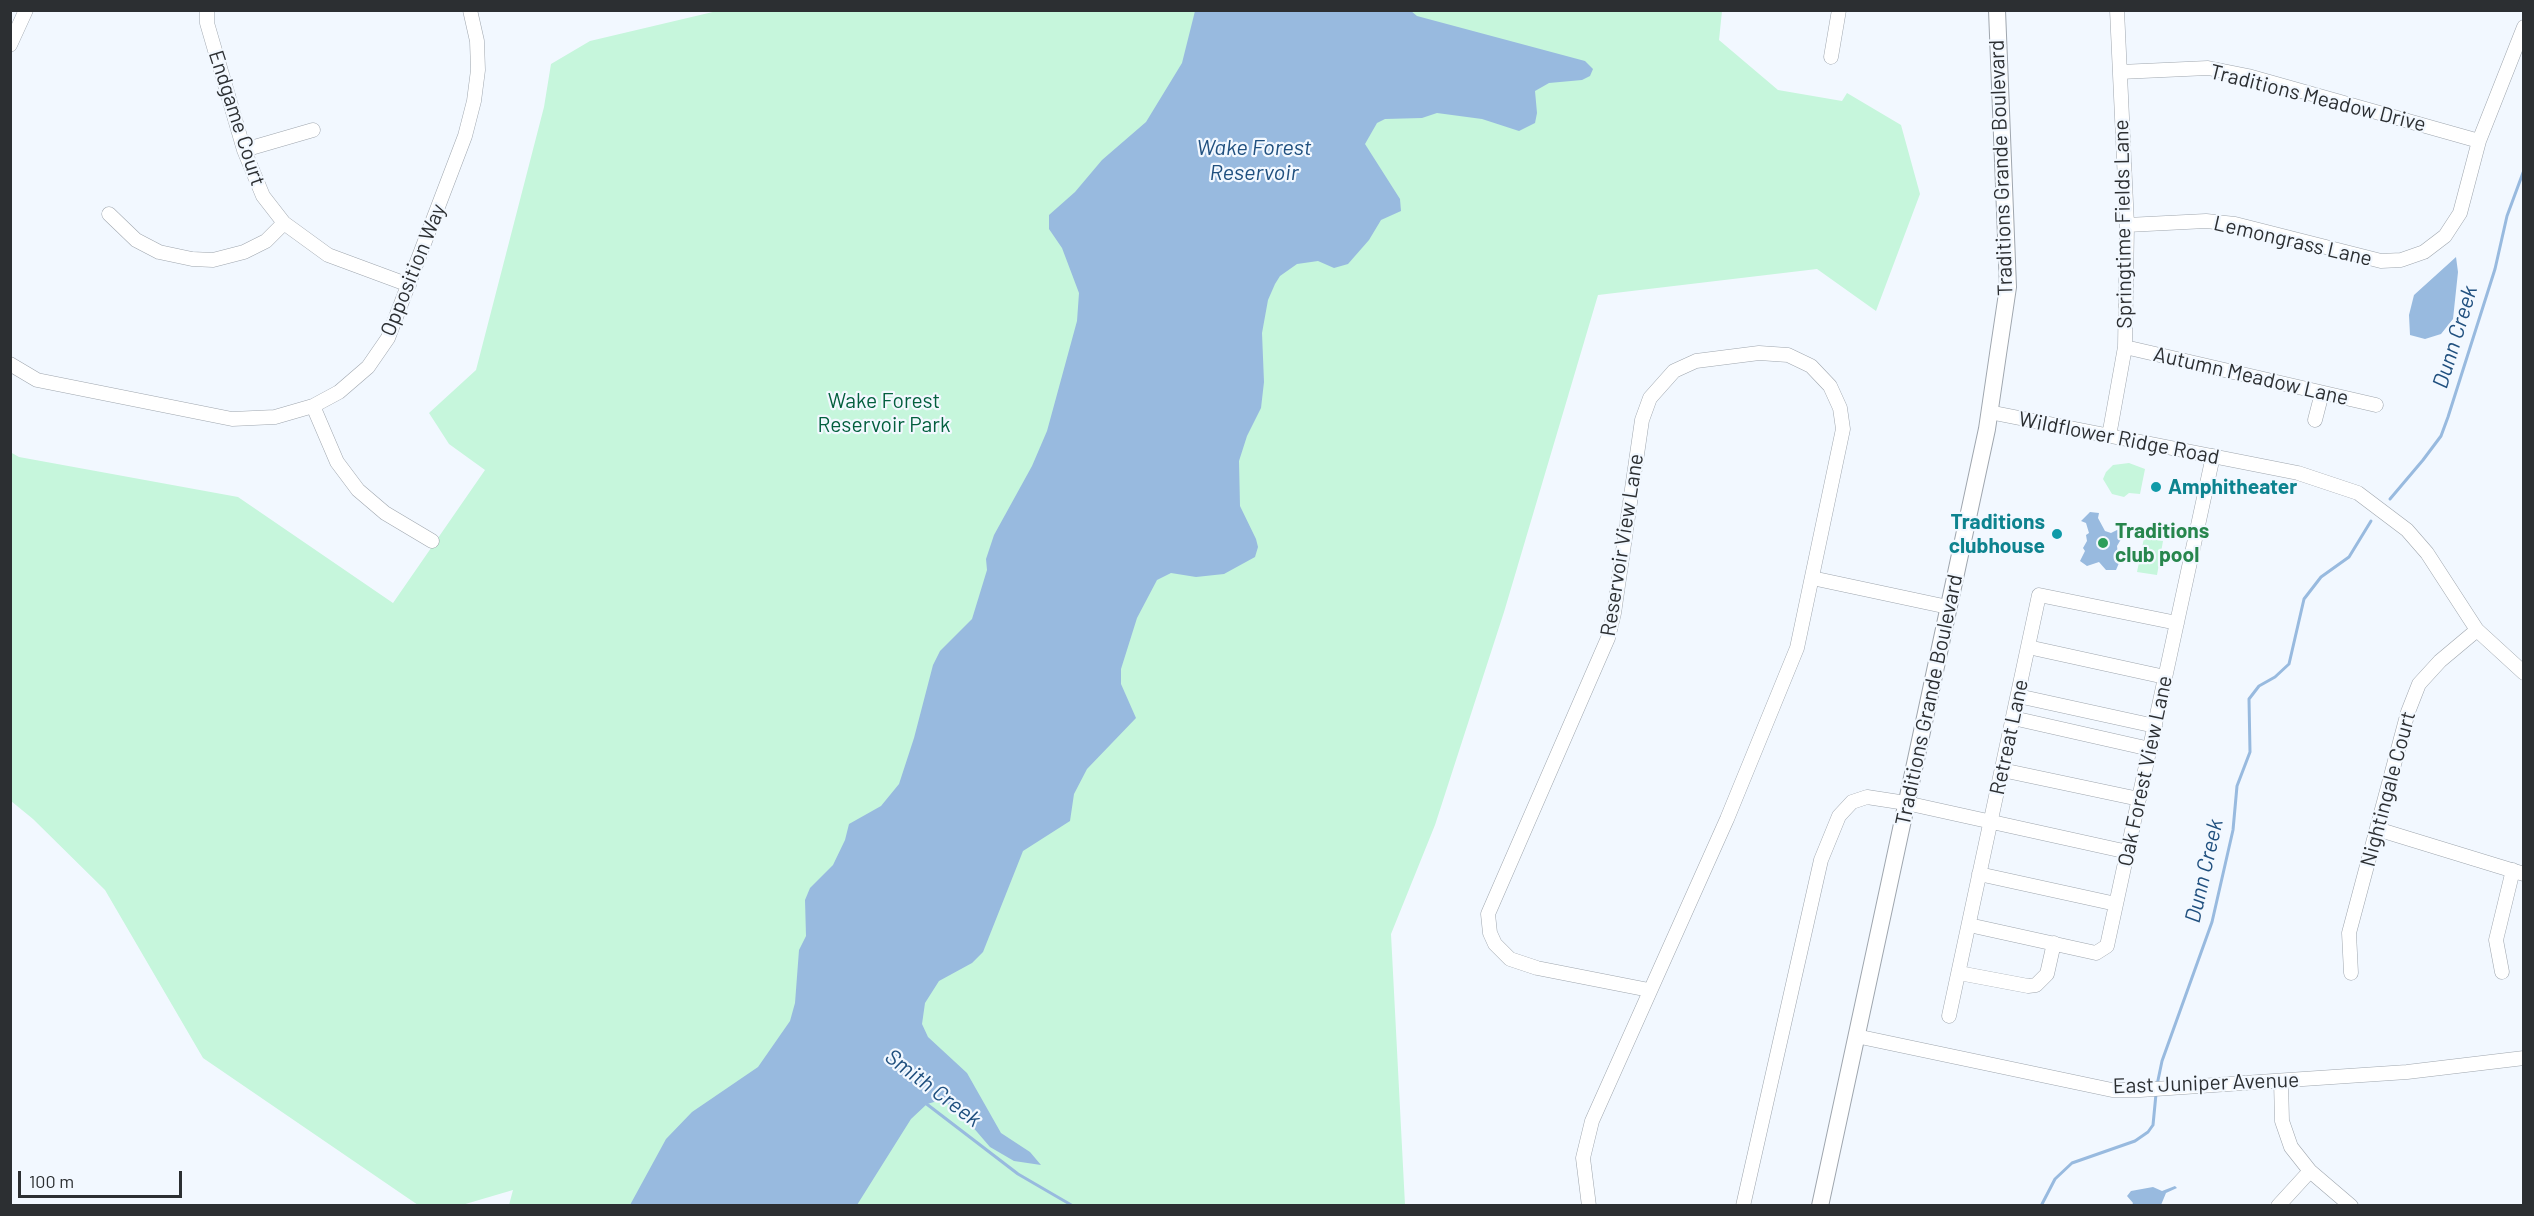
<!DOCTYPE html>
<style>
body{margin:0}
#map{position:relative;width:2534px;height:1216px;overflow:hidden;background:#f2f8ff;font-family:Barlow,sans-serif}
canvas{display:block}
.frame{position:absolute;inset:0;border:12px solid #2c2f32;pointer-events:none}
.scale{position:absolute;left:18px;top:1171px;width:164px;height:27px;box-sizing:border-box;border:3px solid #2c2f32;border-top:0;padding-left:8px;font-size:18px;line-height:21px;white-space:nowrap;color:#2c2f32;-webkit-text-stroke:4px #f2f8ff;paint-order:stroke}
</style>
<div id="map">
<canvas width="2534" height="1216"></canvas>
<div class="frame"></div>
<div class="scale">100 m</div>
</div>
<script>
const ctx = document.querySelector('canvas').getContext('2d');
ctx.lineJoin = 'round';
function fill(path, color) {
  ctx.fillStyle = color;
  ctx.fill(path, 'evenodd');
}
function shape(rows) {
  const path = new Path2D();
  for (const r of rows) {
    path.moveTo(r[0], r[1]);
    for (let i = 2; i < r.length; i += 2) path.lineTo(r[i], r[i + 1]);
  }
  return path;
}
function strokePath(path, color, width, dash) {
  ctx.strokeStyle = color;
  ctx.lineWidth = width;
  ctx.lineCap = dash ? 'butt' : 'round';
  ctx.setLineDash(dash || []);
  ctx.stroke(path);
}
function drawText(font, color, halo, rows, align = 'center') {
  ctx.font = font + ' Barlow,sans-serif';
  ctx.lineWidth = 4.5;
  ctx.setLineDash([]);
  ctx.textBaseline = 'middle';
  ctx.strokeStyle = halo;
  ctx.fillStyle = color;
  for (const [text, x, y, turn = 0] of rows) {
    ctx.save();
    ctx.translate(x, y);
    ctx.rotate((+turn || 0) * Math.PI / 180);
    ctx.textAlign = isNaN(turn) ? turn : align;
    if (halo) ctx.strokeText(text, 0, 0);
    ctx.fillText(text, 0, 0);
    ctx.restore();
  }
}
fill(shape([
 [717,11,1722,11,1719,40,1778,90,1842,101,1847,93,1901,125,1920,194,1876,311,1817,269,1598,295,1504,612,1435,825,1391,934,1405,1205,509,1205,513,1190,462,1205,418,1205,203,1058,105,890,33,819,11,801,10,452,19,457,238,497,393,603,485,470,449,444,429,413,476,370,544,107,551,64,590,41],
 [2129,463,2145,469,2140,494,2129,493,2124,497,2112,494,2103,479,2106,472,2113,465],
 [2144,538,2163,541,2157,575,2137,572]
]), '#c6f6dc');
fill(shape([
 [1195,11,1411,11,1417,16,1585,61,1593,69,1590,76,1582,80,1549,83,1535,91,1537,113,1535,123,1519,131,1482,119,1437,113,1422,118,1385,119,1377,123,1365,144,1400,199,1401,211,1381,220,1369,240,1348,264,1334,268,1318,261,1297,264,1280,276,1275,284,1268,300,1262,333,1264,382,1261,408,1247,436,1239,461,1240,506,1256,539,1258,547,1255,557,1224,574,1196,577,1171,573,1157,580,1137,618,1121,669,1121,684,1136,718,1087,769,1074,794,1070,821,1023,851,983,952,972,963,939,981,925,1003,922,1024,928,1037,967,1073,1001,1133,1030,1152,1041,1165,1014,1161,990,1147,959,1111,941,1100,927,1104,911,1119,857,1205,630,1205,666,1139,692,1112,758,1067,790,1021,795,1003,799,950,806,936,805,900,810,888,833,865,845,840,849,824,881,806,899,784,914,738,933,665,940,651,972,619,987,570,986,559,994,535,1032,466,1047,431,1077,321,1079,293,1062,248,1049,229,1049,215,1075,192,1102,160,1146,122,1182,63],
 [2456,257,2458,272,2453,319,2441,334,2425,339,2410,335,2409,315,2414,295],
 [2090,512,2099,513,2098,518,2105,531,2111,533,2119,529,2124,534,2117,546,2119,563,2116,570,2106,570,2099,562,2087,566,2080,561,2085,551,2083,548,2087,541,2086,535,2089,533,2086,523,2081,521],
 [2175,1186,2177,1188,2166,1193,2161,1205,2132,1205,2133,1203,2127,1196,2131,1191,2153,1187,2162,1191]
]), '#98badf');
strokePath(shape([
 [2390,499,2423,460,2441,436,2448,417,2495,269,2507,216,2524,170],
 [2157,1085,2162,1061,2212,922,2233,830,2237,786,2250,752,2249,699,2259,686,2275,677,2289,664,2304,599,2321,577,2349,557,2371,521],
 [924,1102,1018,1174,1073,1206],
 [261,1206,281,1206],
 [2041,1206,2055,1179,2072,1163,2135,1141,2148,1132,2153,1125,2156,1094]
]), '#98badf', 3);
const minor = shape([
 [207,10,207,23,244,150,263,196,284,223,328,255,409,285],
 [10,45,26,10],
 [1831,57,1839,10],
 [2120,72,2208,68,2248,76,2479,141],
 [244,150,313,130],
 [109,214,136,240,159,252,192,259,213,260,244,252,266,241,284,223],
 [2127,225,2206,221,2235,224,2381,261,2401,260,2424,252,2445,236,2460,213,2479,141,2524,27],
 [2125,347,2376,405],
 [10,364,37,380,232,419,275,417,313,406,339,392,368,367,388,338,465,136,474,101,478,70,477,41,470,10],
 [313,406,337,462,358,490,385,513,432,541],
 [1989,412,2298,473,2358,493,2407,530,2427,553,2477,630,2524,673],
 [2315,420,2322,393],
 [2109,436,2125,347,2127,225,2117,10],
 [1812,578,1948,607],
 [2028,647,2165,677],
 [2018,696,2155,726],
 [2013,718,2150,749],
 [2002,770,2139,799],
 [2377,829,2524,874],
 [1979,874,2116,904],
 [1969,925,2096,953,2107,946,2213,456],
 [2502,972,2496,940,2513,870],
 [1959,973,2028,986,2036,985,2047,974,2054,943],
 [2351,973,2349,933,2408,712,2419,684,2440,661,2477,630],
 [1949,1016,2039,595,2177,623],
 [1856,1036,2112,1090,2140,1090,2407,1072,2524,1058],
 [2281,1081,2282,1121,2291,1147,2310,1171,2351,1206],
 [1589,1206,1583,1158,1592,1121,1727,819,1797,648,1843,429,1840,408,1830,386,1811,366,1788,355,1759,353,1696,361,1674,371,1650,398,1642,420,1614,613,1608,638,1488,914,1490,933,1495,944,1510,959,1537,968,1649,990],
 [1743,1206,1821,860,1839,816,1852,802,1867,797,1906,803,2128,852],
 [2278,1206,2310,1171]
]);
const major = shape([
 [1820,1206,1987,429,1998,354,2008,287,1997,10]
]);
strokePath(minor, '#9fa6ae', 15);
strokePath(major, '#9fa6ae', 18);
strokePath(minor, '#fff', 14);
strokePath(major, '#fff', 16);
for (const [x, y, r, color] of [
 [2156,487,6,"#0f9aa8"],
 [2057,534,6,"#0f9aa8"],
 [2103,543,6,"#2e9e5b"]
]) {
  const dot = new Path2D();
  dot.arc(x, y, r, 0, 2 * Math.PI);
  ctx.fillStyle = color;
  ctx.fill(dot);
  strokePath(dot, '#f2f8ff', 2);
}
drawText('21px', '#2c2f32', '#f2f8ff', [
 ["Traditions Meadow Drive",2318,98,14],
 ["Endgame Court",237,118,72],
 ["Traditions Grande Boulevard",2001,168,-92],
 ["Springtime Fields Lane",2123,224,-91],
 ["Lemongrass Lane",2293,241,13],
 ["Opposition Way",413,270,-68],
 ["Autumn Meadow Lane",2251,376,13],
 ["Wildflower Ridge Road",2119,438,11],
 ["Reservoir View Lane",1622,545,-81],
 ["Traditions Grande Boulevard",1929,700,-78],
 ["Retreat Lane",2009,737,-78],
 ["Oak Forest View Lane",2145,771,-78],
 ["Nightingale Court",2388,789,-75],
 ["East Juniper Avenue",2206,1083,-2]
]);
drawText('21px', '#035f3e', '#f2f8ff', [
 ["Wake Forest",884,401],
 ["Reservoir Park",884,425]
]);
drawText('bold 21px', '#0d838f', '#f2f8ff', [
 ["Amphitheater",2168,487],
 ["Traditions",2045,522,"right"],
 ["clubhouse",2045,546,"right"]
], 'left');
drawText('bold 21px', '#27864d', '#f2f8ff', [
 ["Traditions",2115,531],
 ["club pool",2115,555]
], 'left');
drawText('italic 22px', '#20507f', '#f2f8ff', [
 ["Wake Forest",1254,148],
 ["Reservoir",1254,173],
 ["Dunn Creek",2455,337,-73],
 ["Dunn Creek",2204,871,-77],
 ["Smith Creek",933,1088,37]
]);
</script>
